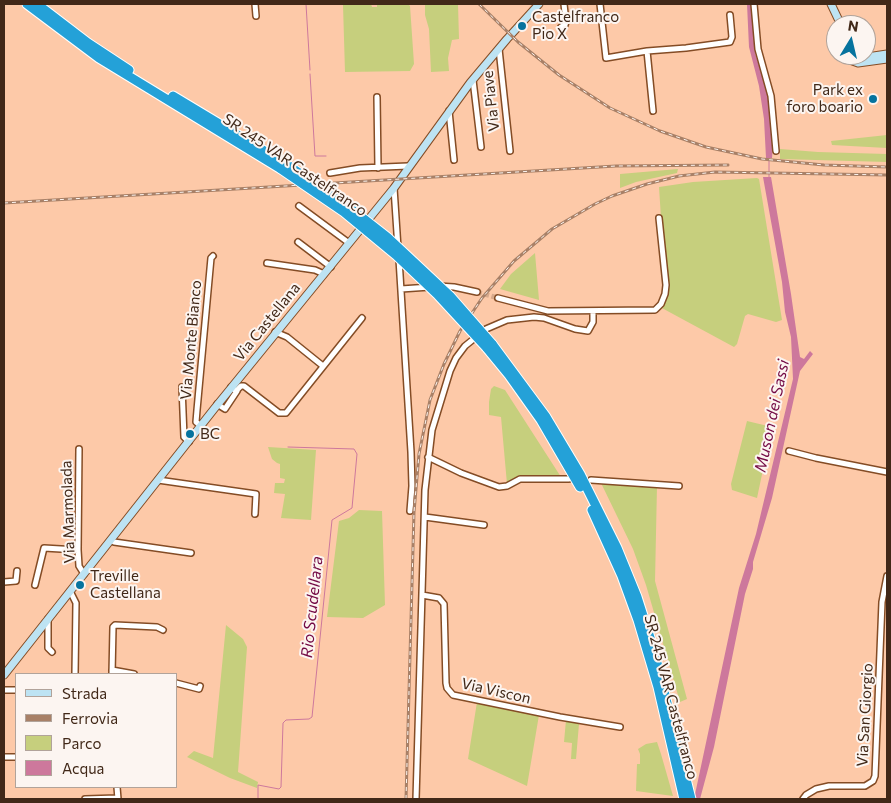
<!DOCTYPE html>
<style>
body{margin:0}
#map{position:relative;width:891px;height:803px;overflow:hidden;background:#fdc9a8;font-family:Commissioner,sans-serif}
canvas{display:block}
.frame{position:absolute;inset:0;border:5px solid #412818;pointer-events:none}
.legend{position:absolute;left:15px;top:673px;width:162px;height:115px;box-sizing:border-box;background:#fcf5f1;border:1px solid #b1a39a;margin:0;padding:6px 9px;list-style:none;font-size:15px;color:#412818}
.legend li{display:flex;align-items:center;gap:10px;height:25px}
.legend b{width:25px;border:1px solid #b1a39a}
.north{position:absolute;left:826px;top:15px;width:50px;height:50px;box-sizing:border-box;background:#fcf5f1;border:1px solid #b1a39a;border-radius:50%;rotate:9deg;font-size:14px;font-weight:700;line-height:20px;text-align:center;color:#412818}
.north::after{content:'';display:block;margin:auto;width:18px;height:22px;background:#06739e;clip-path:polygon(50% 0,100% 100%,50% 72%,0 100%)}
</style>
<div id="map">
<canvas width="891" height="803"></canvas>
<div class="frame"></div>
<ul class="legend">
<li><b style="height:6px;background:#bde3f3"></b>Strada</li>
<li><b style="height:6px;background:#a88067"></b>Ferrovia</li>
<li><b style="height:14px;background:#c6cf7d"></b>Parco</li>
<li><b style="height:14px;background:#cd789c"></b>Acqua</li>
</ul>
<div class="north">N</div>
</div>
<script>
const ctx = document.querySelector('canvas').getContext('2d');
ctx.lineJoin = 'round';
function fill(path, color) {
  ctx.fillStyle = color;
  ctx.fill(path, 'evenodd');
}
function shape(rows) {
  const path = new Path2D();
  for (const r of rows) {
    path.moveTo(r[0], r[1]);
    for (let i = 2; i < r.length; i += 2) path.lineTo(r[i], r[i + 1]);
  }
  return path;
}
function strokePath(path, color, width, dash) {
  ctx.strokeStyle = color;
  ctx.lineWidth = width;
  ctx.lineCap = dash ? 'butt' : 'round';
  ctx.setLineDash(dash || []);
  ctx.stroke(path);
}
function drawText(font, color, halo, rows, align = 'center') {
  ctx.font = font + ' Commissioner,sans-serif';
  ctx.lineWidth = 4;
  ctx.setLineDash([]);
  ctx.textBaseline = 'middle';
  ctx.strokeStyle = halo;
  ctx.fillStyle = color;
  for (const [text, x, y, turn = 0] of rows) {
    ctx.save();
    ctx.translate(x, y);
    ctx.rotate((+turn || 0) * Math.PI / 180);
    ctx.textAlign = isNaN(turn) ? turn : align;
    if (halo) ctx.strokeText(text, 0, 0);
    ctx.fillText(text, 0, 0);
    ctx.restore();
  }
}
fill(shape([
 [371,4,372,7,377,7,377,4,408,4,410,6,414,64,410,71,345,72,343,5],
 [425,4,458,4,459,39,452,40,448,58,449,71,431,72,429,29,425,15],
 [887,135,887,148,832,145,831,141],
 [780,149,818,152,887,154,887,162,780,159],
 [678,169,677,173,636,182,620,188,620,174],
 [757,178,759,179,782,320,776,322,748,314,745,316,737,344,734,347,660,307,666,295,659,187,693,182],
 [535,253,539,300,500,289,511,274],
 [494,386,505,390,561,477,522,476,516,478,507,484,501,417,489,415,489,402,491,389],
 [747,421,772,427,757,498,732,490,731,484],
 [268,447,316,450,311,520,281,518,285,494,274,493,275,483,284,483,285,479,280,478,280,464,277,463,272,459],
 [601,483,657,486,655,581,687,699,680,702,646,585,633,549],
 [359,510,382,511,385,605,363,618,327,617,339,521,349,518],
 [226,625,243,639,247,647,238,772,258,782,257,788,230,778,187,757,194,751,213,758],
 [477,702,539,715,527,786,468,759],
 [566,720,579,724,576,759,571,759,572,743,564,742],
 [657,742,661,754,673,796,636,791,637,764,640,764,640,754,638,749,646,744]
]), '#c6cf7d');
fill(shape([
 [747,4,752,4,755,53,766,88,770,105,773,146,772,158,766,158,764,119,759,86,749,47],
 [763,177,771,177,791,294,800,357,804,359,810,351,813,354,800,371,772,498,753,562,753,569,745,594,714,747,700,799,694,799,739,588,756,534,793,379,791,337,785,312,782,282]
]), '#cd789c');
strokePath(shape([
 [306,4,310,70],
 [310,74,315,156,326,156],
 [769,178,769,157],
 [258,799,258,785,279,789,281,787,283,723,286,720,309,719,312,717,332,520,352,508,357,454,354,449,288,447]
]), '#cd789c', 1);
strokePath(shape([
 [477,292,498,298]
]), '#d7a98b', 5, [5, 2.5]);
const street = shape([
 [255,4,256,16],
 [600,4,606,58,647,51,686,48,730,42,732,37,730,15],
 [754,4,758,49,771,96,776,151],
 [561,27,565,25,566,22,564,4],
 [499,49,510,151],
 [647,51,653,111],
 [473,80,481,147],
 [377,97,378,168],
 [449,111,454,160],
 [330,173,360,168,408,166],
 [394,188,398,248],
 [299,206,349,243],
 [298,242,331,267],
 [399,259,411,452,412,486,410,511],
 [267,263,315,270,324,274],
 [438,286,454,287,477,292],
 [401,289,430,287],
 [498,298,548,311,655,310,661,304,665,294,666,285,659,218],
 [275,332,287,337,323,366],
 [182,387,184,437,189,442],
 [231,387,236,391,241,386,244,386,279,413,286,413,362,318],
 [217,404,225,409,237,391],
 [201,426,196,422,197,410,211,258,213,256],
 [79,449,78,550,79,566,84,574],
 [789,451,816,458,887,472],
 [428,457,461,473,499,487,507,486,520,479,569,479],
 [158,480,256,494,255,514],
 [591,480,679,486],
 [425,517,484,525],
 [111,540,114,542,191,553],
 [4,582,16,581,17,571],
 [35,585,44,548,78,550],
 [70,591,76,603,75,674],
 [422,595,439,598,444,604,446,683,447,688,453,695,560,717,620,727],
 [48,619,48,648,52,652],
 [112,670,134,674],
 [112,674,113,627,115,625,157,627,163,630],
 [176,683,199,689,200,686],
 [4,690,16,690],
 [4,757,16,757],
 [117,787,118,799],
 [85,799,117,798],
 [416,799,425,490,432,430,450,371,456,358,465,346,486,329,507,320,534,317,544,318,575,329,588,331,593,322,593,311],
 [803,799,806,795,816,789,829,786,865,786,873,781,875,776,882,602,887,576]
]);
const secondary = shape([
 [831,4,841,25],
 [841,55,846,59,850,58,852,55],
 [861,56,867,57,887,54],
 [847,59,858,63,887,59],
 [4,675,214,409,394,188,470,83,507,39,539,4]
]);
const highway = shape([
 [27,4,99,58,281,169],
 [37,4,88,43,129,70],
 [173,96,286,164],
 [492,344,546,417,580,474,617,548,637,597,653,647,691,799],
 [486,347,509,375,541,420,580,487],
 [592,510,622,576,638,620,658,687,684,799]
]);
strokePath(street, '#844c25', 8);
strokePath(secondary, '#844c25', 9);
strokePath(highway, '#fff', 11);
strokePath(street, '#fff', 5);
strokePath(secondary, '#bde3f3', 7);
strokePath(highway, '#24a1d8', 9);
const rail = shape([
 [479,4,518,42,559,75,610,108,660,131,706,147,762,159,824,165,887,167],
 [4,203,616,166,728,165],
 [406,799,414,512,419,454,430,400,444,364,460,331,482,298,514,261,552,229,595,204,612,196,647,184,679,176,715,172,887,175]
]);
strokePath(rail, '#a88067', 3);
strokePath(rail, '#fcf5f1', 1, [4]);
const highwayBridge = shape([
 [286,164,350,208,387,237,450,296,492,344],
 [281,169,344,212,396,255,437,294,486,347]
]);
strokePath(highwayBridge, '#fff', 11, []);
strokePath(highwayBridge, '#24a1d8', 9);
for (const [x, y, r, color] of [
 [522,26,5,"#06739e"],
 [873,99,5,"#06739e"],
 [190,434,5,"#06739e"],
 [80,585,5,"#06739e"]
]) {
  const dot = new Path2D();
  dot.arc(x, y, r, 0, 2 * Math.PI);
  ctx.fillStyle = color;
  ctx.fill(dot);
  strokePath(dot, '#fcf5f1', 2);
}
drawText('15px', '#412818', '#fcf5f1', [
 ["Castelfranco",532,17],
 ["Pio X",532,34],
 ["Park ex",863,90,"right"],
 ["foro boario",863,107,"right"],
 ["BC",200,434],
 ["Treville",90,576],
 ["Castellana",90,593]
], 'left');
drawText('15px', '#412818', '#fcf5f1', [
 ["Via Piave",491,101,-96],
 ["SR 245 VAR Castelfranco",295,165,34],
 ["Via Castellana",267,322,-51],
 ["Via Monte Bianco",191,340,-85],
 ["Via Marmolada",68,512,-92],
 ["Via Viscon",496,691,13],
 ["SR 245 VAR Castelfranco",671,697,75],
 ["Via San Giorgio",865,715,-87]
]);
drawText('italic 16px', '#740b45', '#fcf5f1', [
 ["Muson dei Sassi",772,416,-78],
 ["Rio Scudellara",312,607,-84]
]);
</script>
